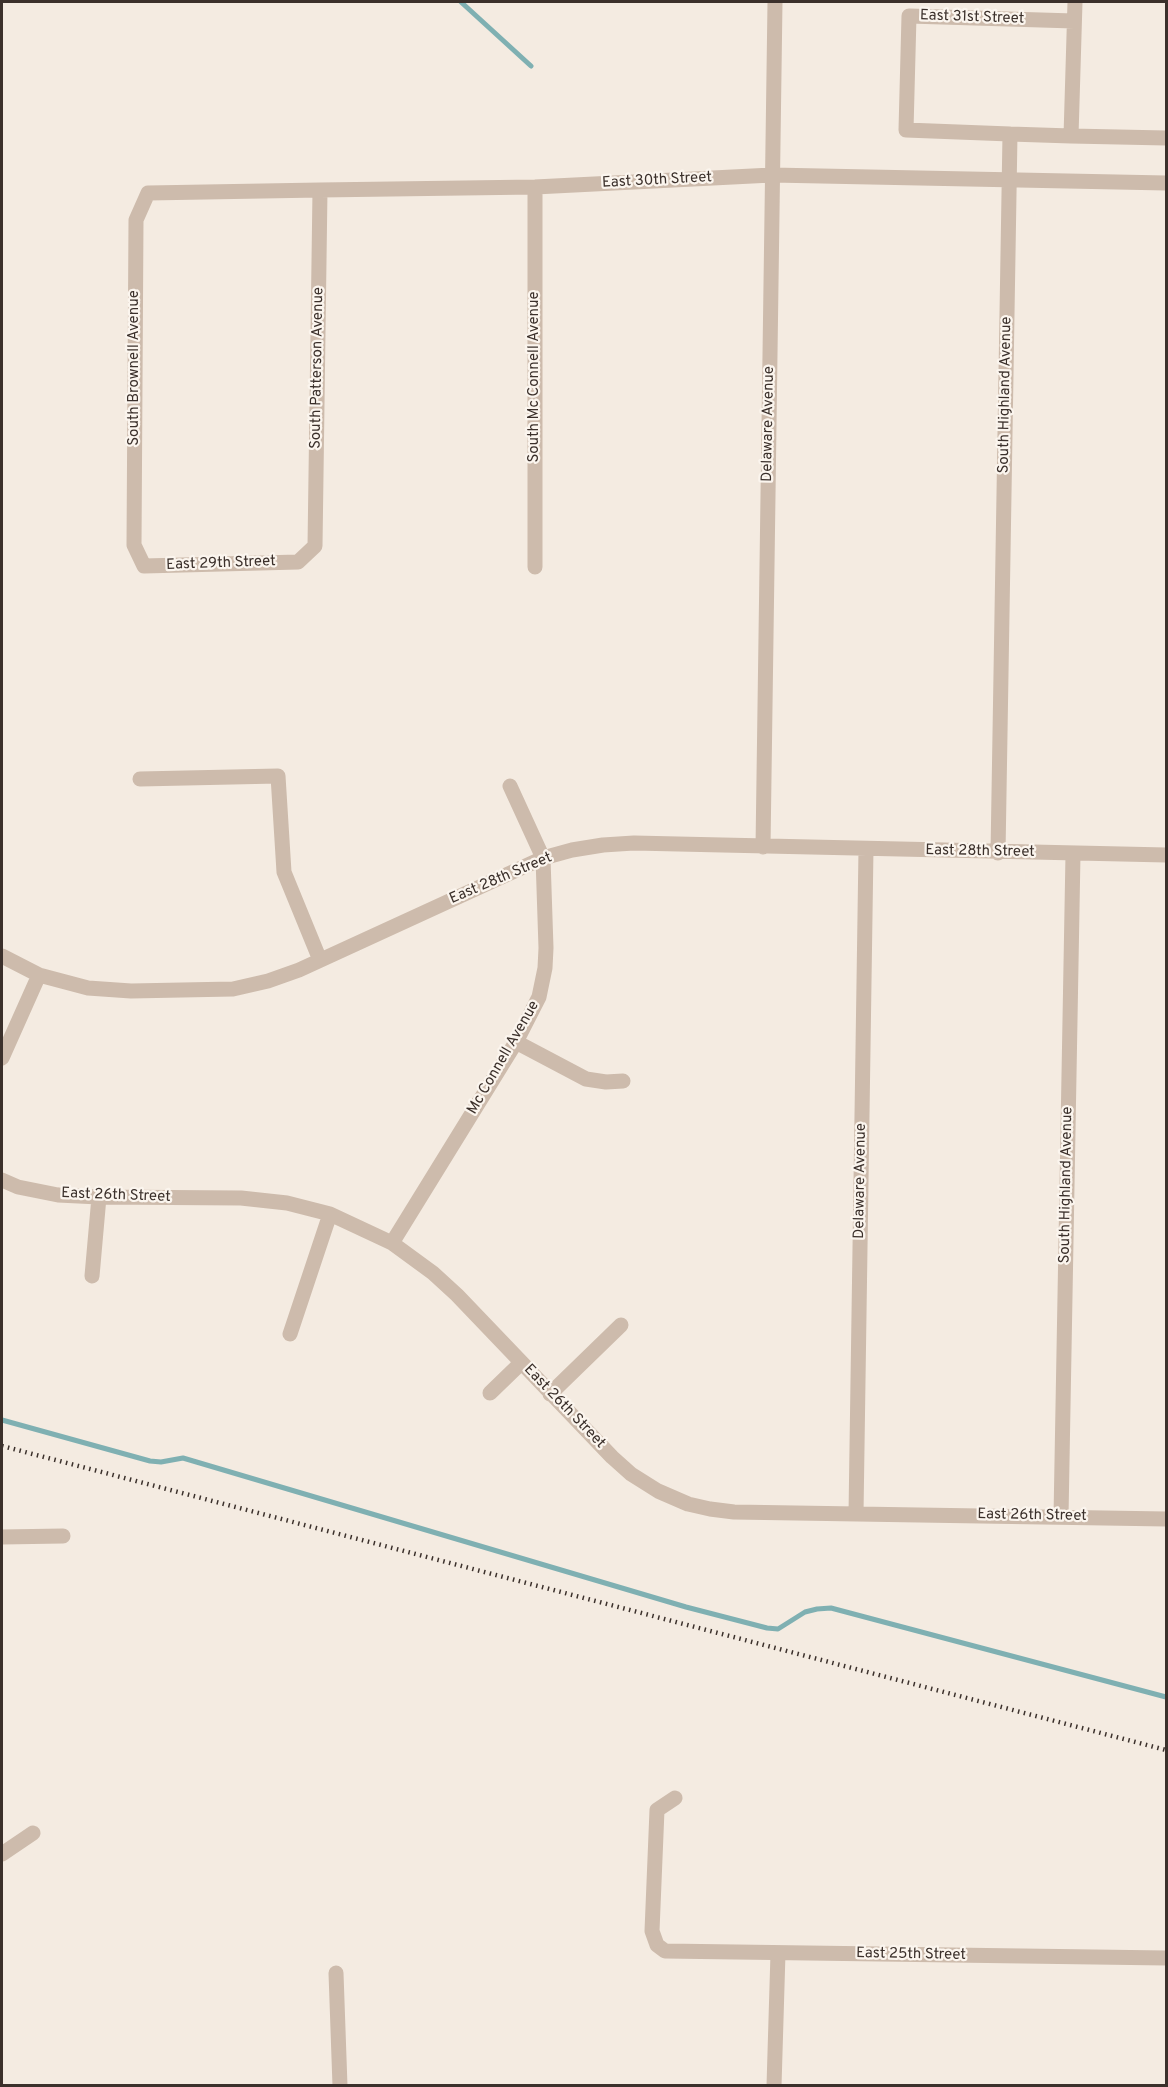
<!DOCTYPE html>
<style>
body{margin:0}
#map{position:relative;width:1168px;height:2087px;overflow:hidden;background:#f4ebe1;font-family:Overpass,sans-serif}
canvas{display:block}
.frame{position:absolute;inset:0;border:3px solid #3b302b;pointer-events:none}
</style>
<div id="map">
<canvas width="1168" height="2087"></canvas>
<div class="frame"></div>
</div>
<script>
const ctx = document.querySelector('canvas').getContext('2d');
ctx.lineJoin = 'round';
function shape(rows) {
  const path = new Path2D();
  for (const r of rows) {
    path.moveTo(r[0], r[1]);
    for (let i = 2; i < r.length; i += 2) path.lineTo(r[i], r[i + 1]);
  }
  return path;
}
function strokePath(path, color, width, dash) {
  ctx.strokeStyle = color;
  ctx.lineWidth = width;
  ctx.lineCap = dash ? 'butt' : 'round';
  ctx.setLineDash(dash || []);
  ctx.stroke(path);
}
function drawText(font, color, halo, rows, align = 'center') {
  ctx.font = font + ' Overpass,sans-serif';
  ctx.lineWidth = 4.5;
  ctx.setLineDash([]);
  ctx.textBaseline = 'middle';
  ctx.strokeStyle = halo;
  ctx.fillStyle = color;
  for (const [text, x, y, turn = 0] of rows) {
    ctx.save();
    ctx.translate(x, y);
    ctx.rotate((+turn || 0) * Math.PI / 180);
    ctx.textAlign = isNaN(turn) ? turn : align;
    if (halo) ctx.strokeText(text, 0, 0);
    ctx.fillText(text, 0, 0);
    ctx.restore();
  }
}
strokePath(shape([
 [461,2,531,66],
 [2,1420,150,1461,161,1462,183,1458,686,1607,767,1628,778,1629,805,1612,817,1609,831,1608,1166,1697]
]), '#7fb0b2', 5);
strokePath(shape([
 [1010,134,906,130,909,16,1074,21],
 [1071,136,1166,138],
 [535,187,535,567],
 [320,190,315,546,298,562,144,566,134,545,136,220,148,193,320,190,535,187,772,175,1166,183],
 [140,779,278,776,284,872,320,960],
 [763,847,775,2],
 [998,853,1010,134,1071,136,1075,2],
 [2,956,39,975,88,988,131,991,233,989,268,981,299,970,543,858,572,850,603,845,634,843,1166,855],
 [516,1042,586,1079,606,1082,623,1081],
 [2,1058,39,975],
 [2,1180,18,1187,58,1195,99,1197,241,1198,287,1203,330,1214,392,1243,433,1273,457,1295,612,1457,631,1474,658,1491,688,1504,710,1509,734,1512,1166,1519],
 [392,1243,516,1042,539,997,545,968,546,948,543,858,510,786],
 [92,1276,99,1197],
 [290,1334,330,1214],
 [490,1393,521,1363],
 [550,1394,621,1325],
 [856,1514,866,849],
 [1061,1517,1073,854],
 [2,1537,63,1536],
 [675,1798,657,1810,652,1931,657,1945,665,1951,1166,1958],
 [2,1854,33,1833],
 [336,1973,340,2086],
 [774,2086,778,1953]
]), '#cdbbac', 15);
strokePath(shape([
 [2,1446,1166,1750]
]), '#3b302b', 4.5, [1.5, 4.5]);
drawText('15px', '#3b302b', '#fbf5ee', [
 ["East 31st Street",972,18,2],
 ["East 30th Street",657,181,-3],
 ["South Brownell Avenue",135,368,-90],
 ["South Patterson Avenue",318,368,-89],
 ["South Mc Connell Avenue",535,377,-90],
 ["South Highland Avenue",1006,395,-89],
 ["Delaware Avenue",769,424,-89],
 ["East 29th Street",221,564,-2],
 ["East 28th Street",980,852,1],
 ["East 28th Street",501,879,-23],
 ["Mc Connell Avenue",504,1058,-60],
 ["Delaware Avenue",861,1181,-89],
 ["South Highland Avenue",1067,1185,-89],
 ["East 26th Street",116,1196,2],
 ["East 26th Street",564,1407,46],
 ["East 26th Street",1032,1516,1],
 ["East 25th Street",911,1955,1]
]);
</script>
